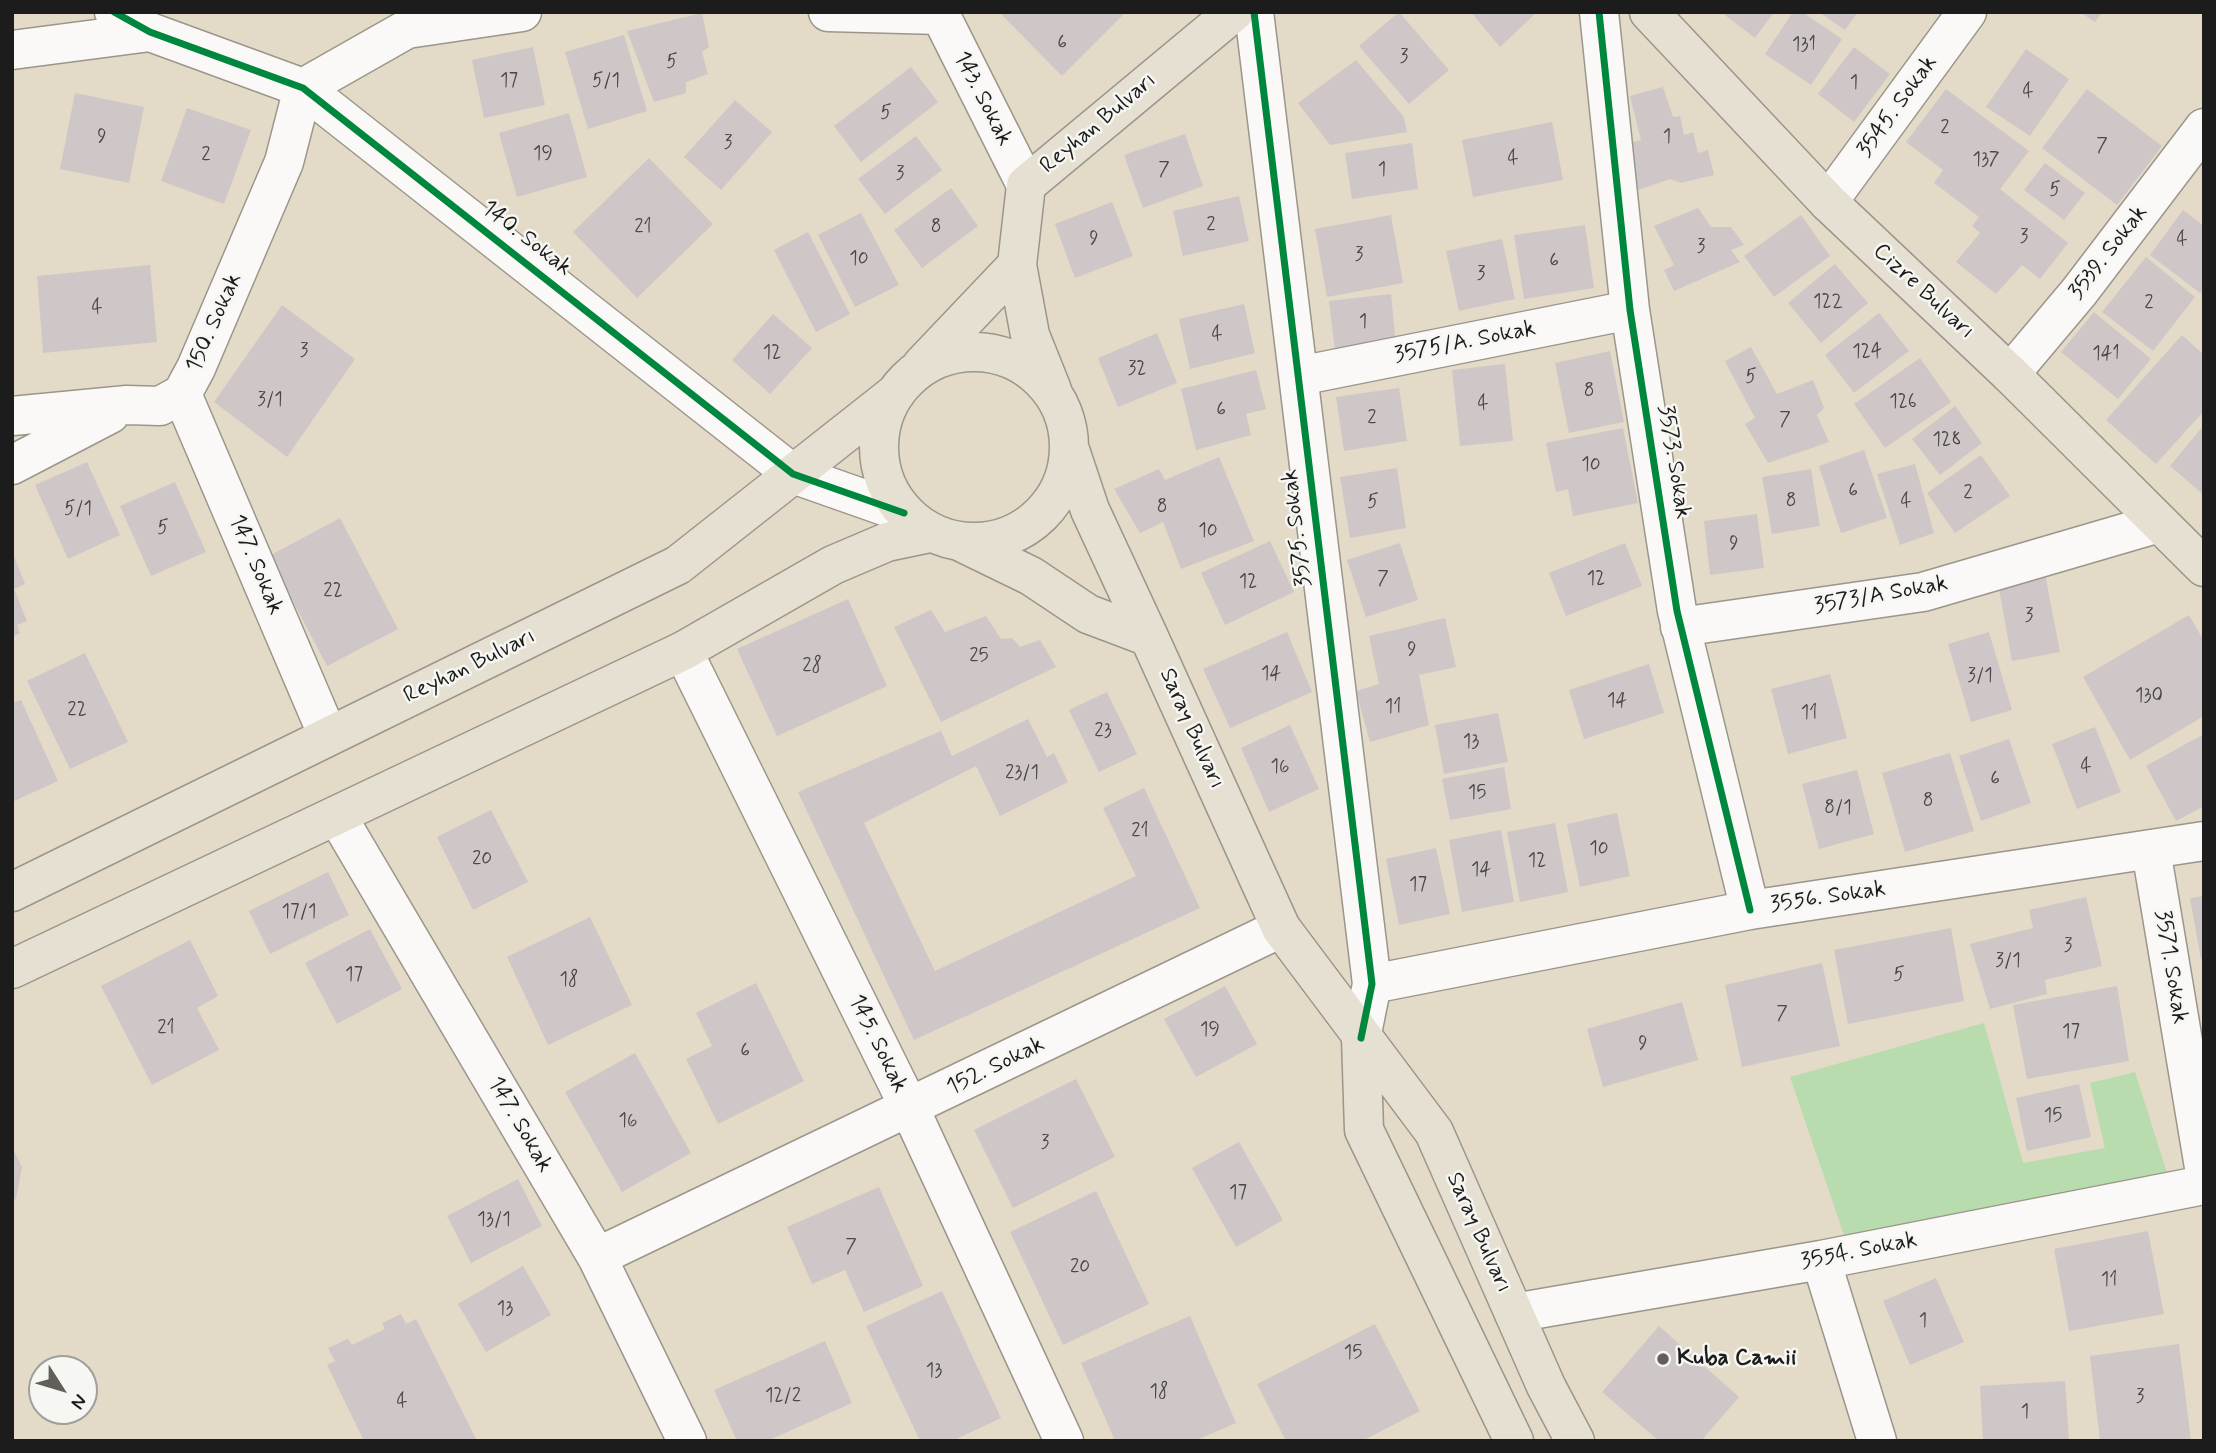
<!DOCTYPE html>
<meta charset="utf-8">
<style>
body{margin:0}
#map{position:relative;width:2216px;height:1453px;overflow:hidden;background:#e3dac7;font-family:Mynerve,sans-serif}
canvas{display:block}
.frame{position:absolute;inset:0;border:14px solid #1c1c1c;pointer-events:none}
.north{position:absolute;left:28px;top:1355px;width:70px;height:70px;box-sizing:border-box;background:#f6f6f2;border:2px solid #9f9f9c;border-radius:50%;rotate:127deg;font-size:19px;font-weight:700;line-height:28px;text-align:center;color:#1c1c1c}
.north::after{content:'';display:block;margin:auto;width:24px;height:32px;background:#625e58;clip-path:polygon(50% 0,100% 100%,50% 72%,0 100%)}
</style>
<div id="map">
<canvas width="2216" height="1453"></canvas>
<div class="frame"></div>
<div class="north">N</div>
</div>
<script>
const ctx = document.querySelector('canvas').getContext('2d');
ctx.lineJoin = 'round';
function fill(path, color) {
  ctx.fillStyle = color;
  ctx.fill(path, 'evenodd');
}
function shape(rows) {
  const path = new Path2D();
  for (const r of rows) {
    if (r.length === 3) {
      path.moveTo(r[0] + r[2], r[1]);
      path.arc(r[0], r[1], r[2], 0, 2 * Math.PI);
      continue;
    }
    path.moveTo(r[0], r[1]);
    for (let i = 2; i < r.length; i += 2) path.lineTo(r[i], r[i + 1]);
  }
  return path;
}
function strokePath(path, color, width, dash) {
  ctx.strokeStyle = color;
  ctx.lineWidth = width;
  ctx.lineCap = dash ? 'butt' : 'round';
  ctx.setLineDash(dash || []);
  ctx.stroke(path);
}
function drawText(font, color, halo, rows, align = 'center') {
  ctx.font = font + ' Mynerve,sans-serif';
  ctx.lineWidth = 5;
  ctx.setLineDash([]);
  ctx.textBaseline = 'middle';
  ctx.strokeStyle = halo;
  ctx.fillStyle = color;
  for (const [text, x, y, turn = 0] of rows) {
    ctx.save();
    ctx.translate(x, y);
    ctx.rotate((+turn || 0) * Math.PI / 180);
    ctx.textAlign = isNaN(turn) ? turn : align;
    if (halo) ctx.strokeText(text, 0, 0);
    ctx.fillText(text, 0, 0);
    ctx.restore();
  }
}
fill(shape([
 [1984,1023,2023,1163,2105,1148,2090,1083,2135,1072,2167,1173,1845,1238,1790,1077]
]), '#b8dcae');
fill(shape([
 [999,12,1126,12,1062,76],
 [1399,12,1449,70,1409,104,1359,46],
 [1471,12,1537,12,1500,47],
 [1721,12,1774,12,1755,38],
 [1793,12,1802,12,1842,39,1811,85,1765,54],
 [1819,12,1858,12,1845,30],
 [2080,12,2102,12,2095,22],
 [702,13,709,47,702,52,708,74,686,82,686,93,654,102,627,31],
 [624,35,647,111,588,129,565,52],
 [533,47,545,105,484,118,472,60],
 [1854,47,1890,74,1854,122,1818,94],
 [2026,49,2069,79,2030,136,1986,107],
 [1356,60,1404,117,1407,132,1330,145,1298,103],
 [911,67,938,102,861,162,834,126],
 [1663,87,1673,117,1680,116,1684,135,1693,132,1698,153,1708,150,1714,175,1681,183,1670,179,1638,190,1631,143,1641,140,1630,96],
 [1946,89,2029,151,2000,189,2068,243,2040,279,2022,265,1996,294,1956,262,1980,233,1972,226,1979,217,1934,183,1943,170,1906,142],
 [2087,89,2162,146,2117,205,2042,148],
 [75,93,144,107,129,183,60,169],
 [735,100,772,132,721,190,684,157],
 [187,108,251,130,224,204,161,181],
 [569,113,587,177,517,197,499,133],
 [1552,122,1563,180,1473,197,1462,140],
 [1185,134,1203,186,1143,208,1124,155],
 [916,136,942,170,885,214,858,179],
 [1412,143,1418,189,1352,199,1345,153],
 [649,158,713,224,637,298,573,232],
 [2045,163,2085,193,2064,220,2024,190],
 [951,188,978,226,922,268,894,230],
 [1239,196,1249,241,1183,256,1173,211],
 [1112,202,1133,256,1075,278,1055,224],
 [1698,208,1711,227,1731,227,1744,245,1731,250,1740,262,1674,291,1664,270,1674,265,1654,226],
 [2183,210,2204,226,2204,288,2200,293,2150,255],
 [861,213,899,285,855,307,818,235],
 [1391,215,1403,283,1327,297,1315,229],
 [1801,215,1830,256,1774,297,1744,256],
 [1585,225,1594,288,1524,299,1514,235],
 [808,232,850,314,816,332,774,250],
 [1502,239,1515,299,1459,311,1446,251],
 [2146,257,2195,297,2153,351,2102,312],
 [1835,264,1868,303,1821,343,1788,303],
 [150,265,157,342,43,353,37,276],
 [1391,294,1396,345,1335,352,1329,301],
 [1244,304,1255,353,1190,369,1179,319],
 [282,305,355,359,287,457,214,402],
 [2094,312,2151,359,2118,399,2061,352],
 [1879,313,1909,351,1854,393,1825,355],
 [773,314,812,348,770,394,732,360],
 [1157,333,1177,383,1118,407,1098,358],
 [2182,335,2204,355,2204,411,2156,464,2106,420],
 [1751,347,1777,394,1813,380,1824,408,1817,415,1829,442,1768,463,1745,424,1755,418,1725,361],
 [1610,351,1624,422,1569,433,1555,363],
 [1920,358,1951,402,1885,448,1854,404],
 [1505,364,1513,441,1460,446,1452,370],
 [1256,370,1266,409,1246,414,1251,435,1196,450,1181,389],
 [1399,388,1407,441,1344,451,1336,397],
 [1955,406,1982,443,1940,475,1912,439],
 [2204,425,2204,495,2170,466],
 [1623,428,1638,503,1573,516,1568,489,1556,492,1546,443],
 [1864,450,1887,518,1841,533,1819,466],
 [1981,455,2010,496,1955,533,1927,493],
 [1219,457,1254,541,1181,569,1163,522,1140,533,1114,489,1159,469,1165,480],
 [87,462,120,535,68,559,35,485],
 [1915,464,1934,533,1900,545,1877,474],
 [1397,468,1406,528,1350,538,1340,477],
 [1811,469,1820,526,1772,534,1762,477],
 [175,482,206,552,151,576,120,506],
 [1757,514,1764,568,1710,575,1704,521],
 [340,518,398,629,327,666,269,556],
 [1270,541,1294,592,1225,625,1201,573],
 [1400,543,1418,600,1366,617,1347,560],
 [1625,543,1642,586,1566,616,1549,573],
 [12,551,25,584,14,589,27,621,17,625,20,633,12,637],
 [2045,574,2060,652,2012,661,1998,583],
 [848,599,887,686,777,736,737,649],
 [931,610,945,632,986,616,1001,639,1012,638,1020,647,1040,640,1056,667,941,722,894,627],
 [2189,615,2204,641,2204,716,2130,760,2083,677],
 [1445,618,1456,667,1419,675,1429,725,1370,742,1356,691,1379,684,1369,636],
 [1287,632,1312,692,1230,728,1203,669],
 [1989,632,2012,710,1971,722,1948,644],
 [85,653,128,742,70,769,27,681],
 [1649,664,1664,713,1584,739,1569,690],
 [1830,674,1847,738,1788,754,1771,689],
 [1107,692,1137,754,1099,772,1069,710],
 [21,700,58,781,12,802,12,703],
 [1498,713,1508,762,1444,774,1435,725],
 [1028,719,1047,757,1054,753,1068,782,1000,816,976,766,864,823,935,971,1136,876,1103,808,1144,788,1200,908,914,1040,798,792,941,731,952,756],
 [1290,725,1319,789,1269,812,1241,748],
 [2095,727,2121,792,2077,809,2052,744],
 [2202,735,2204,806,2176,821,2146,766],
 [2009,739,2031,803,1981,821,1959,756],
 [1950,753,1974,831,1905,852,1882,773],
 [1504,767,1511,809,1450,820,1442,779],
 [1857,770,1874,834,1819,849,1802,784],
 [491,810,528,882,473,910,437,837],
 [1617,813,1630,876,1580,887,1567,824],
 [1555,823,1568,892,1520,902,1507,832],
 [1501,830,1514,902,1462,912,1449,840],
 [1436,848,1450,914,1399,925,1386,859],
 [328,872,349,915,270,954,249,911],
 [2204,896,2204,959,2201,959,2190,898],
 [2086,897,2102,966,2045,980,2047,994,1990,1009,1970,944,2033,928,2029,910],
 [590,917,632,1005,548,1045,507,957],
 [1951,928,1964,1001,1848,1024,1834,950],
 [370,929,402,989,337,1024,305,963],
 [190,940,218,996,197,1008,219,1050,152,1085,101,986],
 [1822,963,1840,1046,1742,1067,1725,985],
 [756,983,804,1081,718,1124,686,1059,712,1046,696,1013],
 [1225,986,1257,1044,1196,1077,1164,1019],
 [2117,986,2129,1061,2027,1079,2013,1005],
 [1682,1002,1698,1060,1603,1087,1587,1029],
 [635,1053,691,1153,622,1192,565,1092],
 [1076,1079,1115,1157,1013,1208,974,1130],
 [2079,1084,2091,1137,2027,1151,2016,1098],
 [1239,1142,1283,1220,1236,1247,1192,1168],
 [12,1147,22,1167,16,1199,12,1200],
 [518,1179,542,1226,471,1263,447,1216],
 [879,1187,923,1286,864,1312,845,1270,812,1284,787,1227],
 [1096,1191,1149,1304,1063,1345,1010,1232],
 [2148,1231,2164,1314,2069,1331,2054,1249],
 [523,1266,551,1315,486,1352,458,1304],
 [1936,1278,1964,1342,1910,1365,1883,1301],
 [942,1291,1001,1418,952,1441,920,1441,866,1326],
 [401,1314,406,1324,416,1319,477,1441,364,1441,327,1365,335,1361,328,1348,348,1339,352,1345,385,1329,382,1323],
 [1190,1316,1236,1423,1194,1441,1115,1441,1081,1363],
 [1375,1324,1420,1411,1362,1441,1286,1441,1257,1384],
 [1659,1326,1739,1397,1701,1441,1659,1441,1602,1392],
 [825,1341,852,1403,767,1441,737,1441,714,1390],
 [2179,1344,2191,1441,2100,1441,2090,1356],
 [2065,1381,2069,1441,1983,1441,1980,1386]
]), '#cfc7c7');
const minor = shape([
 [114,12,150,32,303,88,793,474,904,513],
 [828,12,940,15],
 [939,12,1026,185],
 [1254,12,1372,984,1361,1038],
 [1599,12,1630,310,1677,611,1750,910],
 [12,50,150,32],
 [1828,202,1967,12],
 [2010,374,2079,292,2204,128],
 [1299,376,1630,310],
 [182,394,328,736],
 [12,416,127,405,160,406,182,394,196,368,284,162,303,88,407,29,522,12],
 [12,465,110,414],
 [1680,627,1923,592,2159,523],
 [683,651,910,1109,1064,1441],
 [337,816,597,1257,687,1441],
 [2151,850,2204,1167],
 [1372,984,1750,910,2204,841],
 [597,1257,1281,928],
 [1821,1260,1877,1441],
 [1514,1313,1821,1260,2204,1185]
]);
const major = shape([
 [1649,12,1828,202,2010,374,2204,567],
 [1017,265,1026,185,1234,12],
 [974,447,95],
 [922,365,1017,265,1030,335,1052,390],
 [961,542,1031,576,1088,614,1149,637,1090,510,1070,450],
 [1149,637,1281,928,1434,1132,1546,1386,1575,1441],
 [12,892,678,565,896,393],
 [12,969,683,651,833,565,887,542,930,533],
 [1361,1038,1364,1130,1514,1441]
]);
strokePath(minor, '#9b968b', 41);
strokePath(major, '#9b968b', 41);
strokePath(minor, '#fbf9f7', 38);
strokePath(major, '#e6e0d3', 38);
strokePath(shape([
 [114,12,150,32,303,88,793,474,904,513],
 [1254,12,1372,984,1361,1038],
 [1599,12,1630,310,1677,611,1750,910]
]), '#00873e', 7);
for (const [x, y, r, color] of [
 [1663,1359,7,"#625e58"]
]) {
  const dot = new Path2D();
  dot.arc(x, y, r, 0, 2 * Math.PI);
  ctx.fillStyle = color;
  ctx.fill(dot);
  strokePath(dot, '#f6f6f2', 2.5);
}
drawText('19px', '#494747', null, [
 ["6",1062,44],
 ["131",1804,46],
 ["3",1404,58],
 ["5",672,63],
 ["17",509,82],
 ["5/1",606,82],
 ["1",1854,84],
 ["4",2028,93],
 ["5",886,114],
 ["2",1945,129],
 ["9",102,138],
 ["1",1667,138],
 ["3",728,144],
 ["7",2102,147],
 ["19",543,155],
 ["2",206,156],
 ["4",1513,160],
 ["137",1986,161],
 ["7",1164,171],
 ["1",1382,171],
 ["3",900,175],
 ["5",2055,191],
 ["2",1211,226],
 ["21",643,228],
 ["8",936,228],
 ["3",2024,238],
 ["9",1094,240],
 ["4",2182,241],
 ["3",1701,248],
 ["3",1359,256],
 ["10",859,260],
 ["6",1554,262],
 ["3",1481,275],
 ["122",1828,303],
 ["2",2149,304],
 ["4",97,309],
 ["1",1363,323],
 ["4",1217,336],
 ["3",304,352],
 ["124",1867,353],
 ["12",772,354],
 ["141",2106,355],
 ["32",1137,370],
 ["5",1751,378],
 ["8",1589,392],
 ["3/1",270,401],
 ["126",1903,403],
 ["4",1483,405],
 ["6",1221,411],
 ["2",1372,419],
 ["7",1785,421],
 ["128",1947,441],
 ["10",1591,466],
 ["6",1853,492],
 ["2",1968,494],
 ["8",1791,502],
 ["5",1373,503],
 ["4",1906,503],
 ["8",1162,508],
 ["5/1",78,510],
 ["5",163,529],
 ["10",1208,532],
 ["9",1734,545],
 ["7",1383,580],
 ["12",1596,580],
 ["12",1248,583],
 ["22",333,592],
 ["3",2029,617],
 ["9",1412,651],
 ["25",979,657],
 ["28",812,667],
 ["14",1271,675],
 ["3/1",1980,677],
 ["130",2149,697],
 ["14",1617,702],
 ["11",1393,708],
 ["22",77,711],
 ["11",1809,714],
 ["23",1103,732],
 ["13",1471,743],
 ["16",1280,768],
 ["4",2086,768],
 ["23/1",1022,774],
 ["6",1995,780],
 ["15",1477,794],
 ["8",1928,802],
 ["8/1",1838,809],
 ["21",1140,832],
 ["10",1599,850],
 ["20",482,860],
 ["12",1537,862],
 ["14",1481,871],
 ["17",1418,886],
 ["17/1",299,913],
 ["3",2068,947],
 ["3/1",2008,962],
 ["17",354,976],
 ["5",1899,976],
 ["18",569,981],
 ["7",1782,1015],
 ["21",166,1029],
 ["19",1210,1031],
 ["17",2071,1033],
 ["9",1643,1045],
 ["6",745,1052],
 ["15",2053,1117],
 ["16",628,1122],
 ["3",1045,1144],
 ["17",1238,1194],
 ["13/1",494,1221],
 ["7",851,1248],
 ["20",1080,1268],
 ["11",2109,1281],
 ["13",505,1310],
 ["1",1923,1322],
 ["15",1353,1354],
 ["13",934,1372],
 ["18",1159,1393],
 ["12/2",783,1397],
 ["3",2140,1398],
 ["4",402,1403],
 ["1",2025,1413]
]);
drawText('23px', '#1c1c1c', '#f6f6f2', [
 ["143. Sokak",982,99,63],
 ["3545. Sokak",1898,107,-54],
 ["Reyhan Bulvarı",1099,124,-40],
 ["140. Sokak",526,239,38],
 ["3539. Sokak",2109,253,-52],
 ["Cizre Bulvarı",1923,292,43],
 ["150. Sokak",215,323,-66],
 ["3575/A. Sokak",1465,343,-11],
 ["3573. Sokak",1673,462,81],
 ["3575. Sokak",1298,528,-97],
 ["147. Sokak",255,565,67],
 ["3573/A Sokak",1881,596,-10],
 ["Reyhan Bulvarı",470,667,-26],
 ["Saray Bulvarı",1191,729,66],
 ["3556. Sokak",1828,898,-8],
 ["3571. Sokak",2170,967,81],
 ["145. Sokak",877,1044,64],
 ["152. Sokak",996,1067,-26],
 ["147. Sokak",519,1125,60],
 ["Saray Bulvarı",1478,1233,66],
 ["3554. Sokak",1859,1252,-11]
]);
drawText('bold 23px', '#1c1c1c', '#f6f6f2', [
 ["Kuba Camii",1677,1359]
], 'left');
</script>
